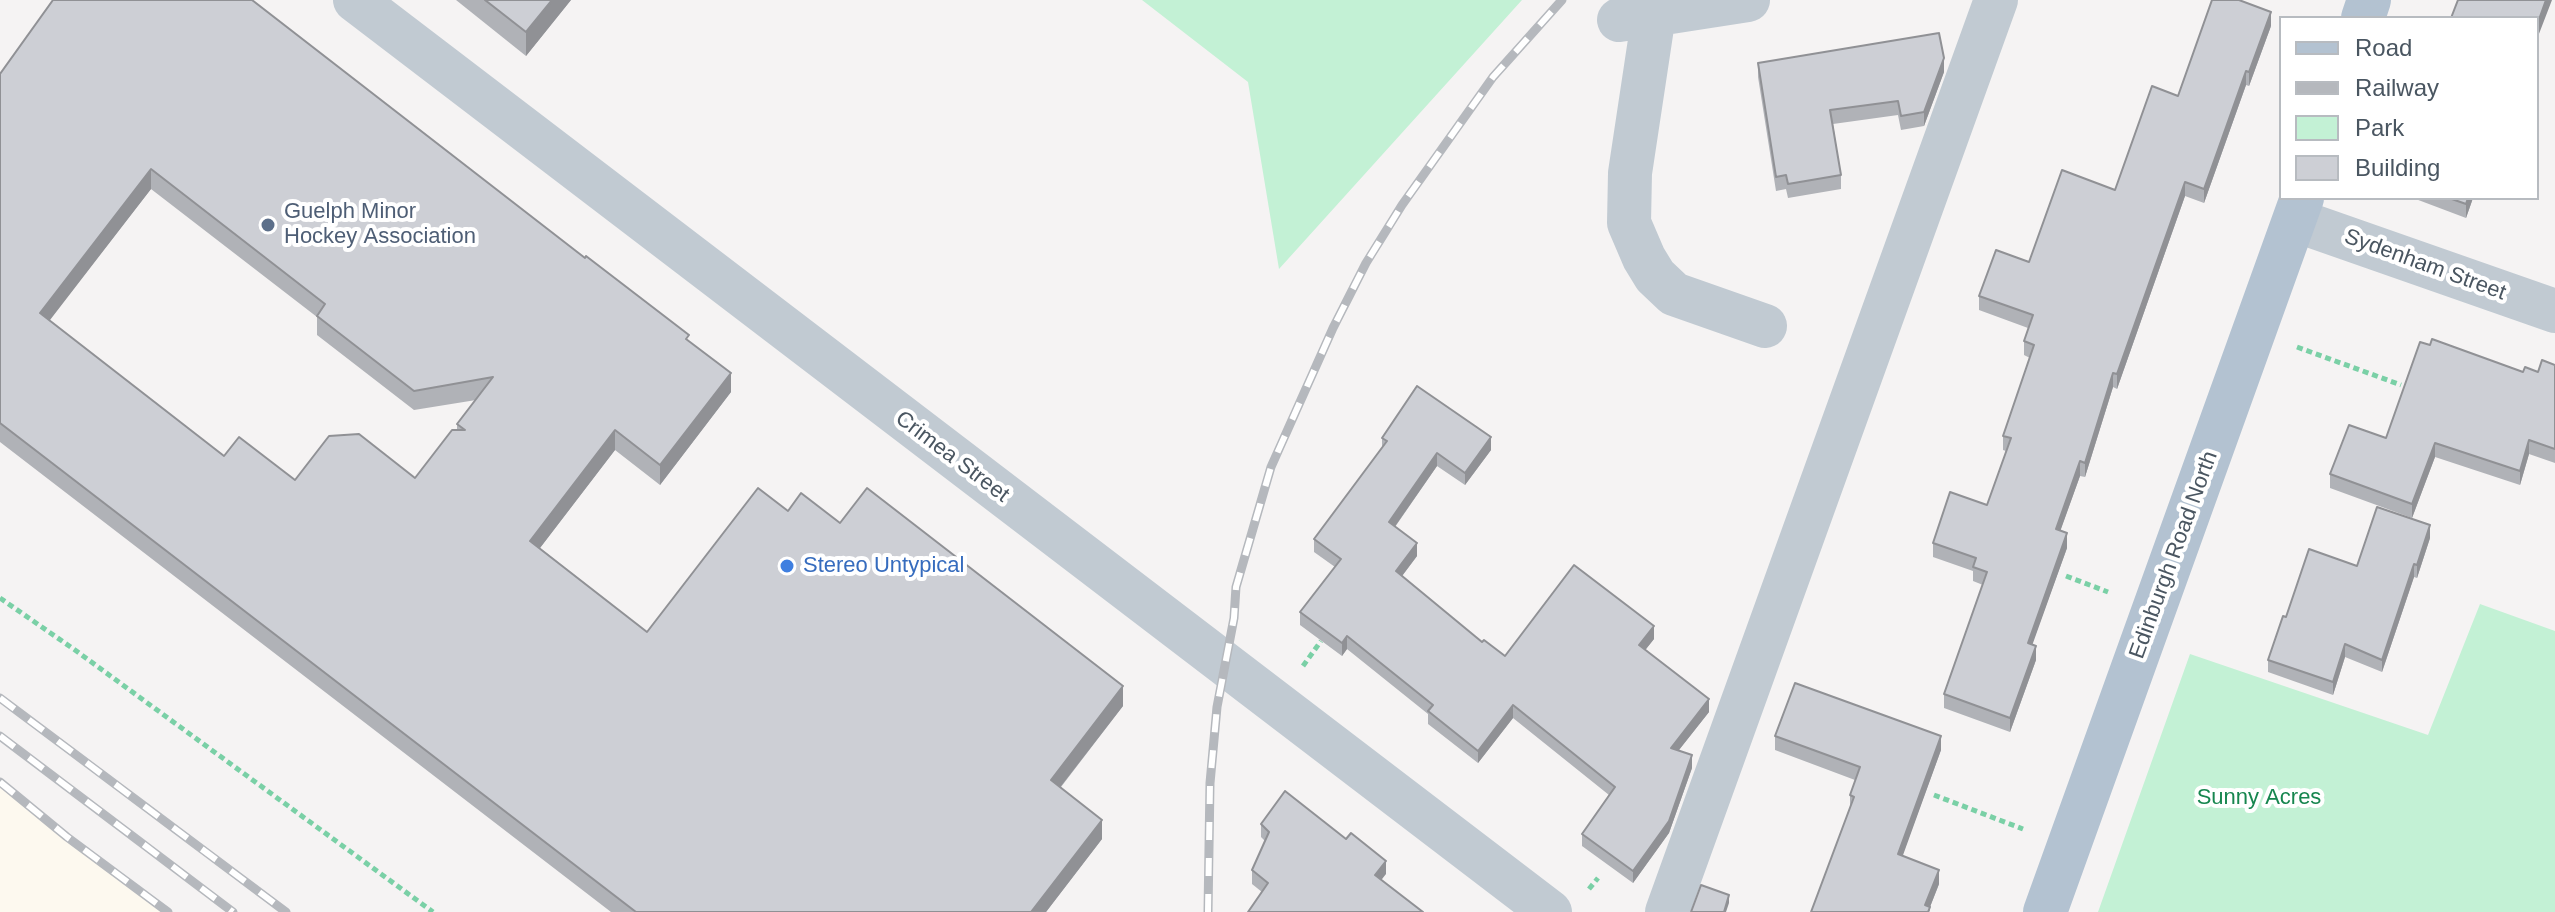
<!DOCTYPE html>
<style>
body{margin:0}
#map{position:relative;width:2555px;height:912px;overflow:hidden;background:#f5f3f3;font-family:Arial,sans-serif}
canvas{display:block}
.legend{position:absolute;left:2279px;top:16px;width:260px;height:184px;box-sizing:border-box;background:#fff;border:2px solid #b7bbc0;margin:0;padding:10px 14px;list-style:none;font-size:24px;color:#4a5661}
.legend li{display:flex;align-items:center;gap:16px;height:40px}
.legend b{width:40px;border:2px solid #b7bbc0}
</style>
<div id="map">
<canvas width="2555" height="912"></canvas>
<ul class="legend">
<li><b style="height:10px;background:#b3c2d1"></b>Road</li>
<li><b style="height:10px;background:#b5b8bd"></b>Railway</li>
<li><b style="height:22px;background:#c3f1d5"></b>Park</li>
<li><b style="height:22px;background:#cdcfd5"></b>Building</li>
</ul>
</div>
<script>
const ctx = document.querySelector('canvas').getContext('2d');
ctx.lineJoin = 'round';
function fill(path, color) {
  ctx.fillStyle = color;
  ctx.fill(path, 'evenodd');
}
function shape(rows) {
  const path = new Path2D();
  for (const r of rows) {
    path.moveTo(r[0], r[1]);
    for (let i = 2; i < r.length; i += 2) path.lineTo(r[i], r[i + 1]);
  }
  return path;
}
function strokePath(path, color, width, dash) {
  ctx.strokeStyle = color;
  ctx.lineWidth = width;
  ctx.lineCap = dash ? 'butt' : 'round';
  ctx.setLineDash(dash || []);
  ctx.stroke(path);
}
function drawText(font, color, halo, rows, align = 'center') {
  ctx.font = font + ' Arial,sans-serif';
  ctx.lineWidth = 8;
  ctx.setLineDash([]);
  ctx.textBaseline = 'middle';
  ctx.strokeStyle = halo;
  ctx.fillStyle = color;
  for (const [text, x, y, turn = 0] of rows) {
    ctx.save();
    ctx.translate(x, y);
    ctx.rotate((+turn || 0) * Math.PI / 180);
    ctx.textAlign = isNaN(turn) ? turn : align;
    if (halo) ctx.strokeText(text, 0, 0);
    ctx.fillText(text, 0, 0);
    ctx.restore();
  }
}
fill(shape([
 [0,788,173,912,0,912]
]), '#fdf9ef');
fill(shape([
 [1142,0,1522,0,1279,269,1248,82],
 [2480,604,2555,631,2555,912,2098,912,2190,654,2428,735]
]), '#c3f1d5');
strokePath(shape([
 [2297,347,2401,385],
 [2066,576,2108,592],
 [0,598,75,650,433,912],
 [1303,666,1321,641],
 [1934,795,2023,829],
 [1589,889,1598,878]
]), '#7ad0a6', 5, [6, 4]);
strokePath(shape([
 [355,0,1550,912],
 [1654,14,1630,173,1629,223,1644,258,1655,276,1674,294,1765,326],
 [1619,20,1748,0],
 [2295,220,2555,311],
 [1667,912,1996,0]
]), '#c1cad2', 44);
strokePath(shape([
 [2363,18,2369,0],
 [2045,912,2302,198]
]), '#b3c2d1', 44);
const rail = shape([
 [0,698,286,912],
 [0,736,233,912],
 [0,782,67,837,168,912],
 [1208,912,1210,783,1217,707,1234,618,1236,587,1271,467,1333,328,1366,263,1402,205,1493,77,1562,0]
]);
strokePath(rail, '#b5b8bd', 9);
strokePath(rail, '#fff', 6, [18]);
fill(shape([
 [456,0,571,0,526,56],
 [2271,26,2249,86,2246,85,2204,203,2185,196,2117,389,2113,387,2085,477,2080,476,2060,531,2067,548,2032,644,2036,660,2010,732,1944,708,1944,694,1983,585,1973,581,1973,571,1933,557,1933,543,1987,505,2006,451,2003,450,2003,436,2030,358,2024,355,2024,341,2028,328,1979,310,1979,296,2029,262,2115,190,2178,96],
 [1758,63,1944,72,1924,126,1901,130,1898,115,1833,124,1841,175,1841,189,1788,198,1786,189,1776,191,1758,77],
 [0,74,689,341,731,392,660,485,615,450,540,548,647,632,788,511,840,523,1123,706,1061,787,1102,839,1046,912,611,912,0,442],
 [151,189,317,317,317,335,414,410,476,400,457,424,457,430,415,478,295,480,224,456,49,320],
 [2413,198,2473,198,2466,218],
 [2430,345,2523,372,2538,372,2555,365,2555,463,2529,454,2520,485,2435,457,2412,518,2330,488,2330,474,2386,438],
 [1382,438,1491,450,1465,485,1437,466,1395,527,1417,556,1402,576,1482,642,1505,656,1654,639,1645,650,1709,712,1679,750,1692,768,1669,833,1633,883,1582,846,1582,834,1609,795,1513,718,1478,763,1428,724,1428,714,1347,649,1342,656,1300,625,1300,612,1335,567,1314,552,1314,539,1382,449],
 [2430,538,2417,578,2414,577,2382,672,2345,657,2333,695,2268,672,2268,660,2286,617,2357,566],
 [1775,736,1941,750,1902,856,1939,884,1930,907,1930,912,1850,808,1850,795,1855,780,1775,750],
 [1261,824,1386,874,1262,892,1252,884,1252,870,1265,841,1261,837]
]), '#b0b2b7');
fill(shape([
 [552,0,571,0,526,56,526,32],
 [2546,0,2552,0,2537,39,2537,25],
 [2271,12,2271,26,2249,86,2249,72],
 [1944,58,1944,72,1924,126,1924,112],
 [2246,71,2246,85,2204,203,2204,189],
 [151,169,151,189,40,333,40,313],
 [2185,182,2185,196,2117,389,2117,374],
 [2468,198,2473,198,2466,218,2466,204],
 [731,373,731,392,660,485,660,465],
 [2113,373,2113,387,2085,477,2085,463],
 [615,430,615,450,530,561,530,541],
 [1491,437,1491,450,1465,485,1465,473],
 [2529,440,2529,454,2520,485,2520,471],
 [2435,443,2435,457,2412,518,2412,504],
 [1437,453,1437,466,1389,535,1389,522],
 [2080,461,2080,476,2056,543,2056,529],
 [2430,525,2430,538,2417,578,2417,565],
 [2067,533,2067,548,2028,657,2028,643],
 [1417,543,1417,556,1396,584,1396,571],
 [2414,564,2414,577,2382,672,2382,660],
 [1654,626,1654,639,1639,658,1639,645],
 [1347,636,1347,649,1342,656,1342,643],
 [2345,644,2345,657,2333,695,2333,682],
 [2036,646,2036,660,2010,732,2010,718],
 [1123,686,1123,706,1051,799,1051,780],
 [1709,699,1709,712,1671,760,1671,748],
 [1513,705,1513,718,1478,763,1478,751],
 [1941,736,1941,750,1898,869,1898,854],
 [1692,755,1692,768,1669,833,1633,883,1633,871],
 [1102,820,1102,839,1046,912,1031,912],
 [1386,861,1386,874,1375,888,1375,875],
 [1939,870,1939,884,1928,912,1925,905],
 [1729,895,1729,903,1726,912,1724,912]
]), '#909195');
const building = shape([
 [53,0,252,0,585,258,586,256,689,335,686,339,731,373,660,465,615,430,530,541,647,632,758,488,788,511,801,493,840,523,867,488,1123,686,1051,780,1102,820,1031,912,636,912,0,423,0,74,53,0],
 [151,169,325,304,317,316,414,391,493,377,457,424,465,430,452,430,415,478,359,434,329,436,295,480,239,437,224,456,40,313,151,169],
 [485,0,552,0,526,32,485,0],
 [2212,0,2239,0,2271,12,2249,72,2246,71,2204,189,2185,182,2117,374,2113,373,2085,463,2080,461,2056,529,2067,533,2028,643,2036,646,2010,718,1944,694,1987,572,1973,567,1976,558,1933,543,1950,492,1987,505,2011,438,2003,436,2034,345,2024,341,2033,315,1979,296,1996,250,2029,262,2062,170,2115,190,2152,86,2178,96,2212,0],
 [2458,0,2546,0,2537,25,2537,18,2451,18,2458,0],
 [1939,33,1944,58,1924,112,1901,116,1898,101,1830,110,1841,175,1788,184,1786,175,1776,177,1758,63,1939,33],
 [2449,198,2468,198,2466,204,2449,198],
 [2432,339,2523,372,2525,367,2538,372,2542,360,2555,365,2555,449,2529,440,2520,471,2435,443,2412,504,2330,474,2349,425,2386,438,2420,342,2430,345,2432,339],
 [1417,386,1491,437,1465,473,1437,453,1389,522,1417,543,1396,571,1482,642,1484,640,1505,656,1574,565,1654,626,1639,645,1709,699,1671,748,1692,755,1669,821,1633,871,1582,834,1615,787,1513,705,1478,751,1428,711,1433,705,1347,636,1342,643,1300,612,1341,559,1314,539,1387,441,1382,438,1417,386],
 [2377,507,2430,525,2417,565,2414,564,2382,660,2345,644,2333,682,2268,660,2283,616,2286,617,2309,549,2357,566,2377,507],
 [1795,683,1941,736,1898,854,1939,870,1925,905,1930,907,1928,912,1811,912,1854,797,1850,795,1860,767,1775,736,1795,683],
 [1285,791,1346,839,1351,833,1386,861,1375,875,1423,912,1248,912,1268,883,1252,870,1269,832,1261,824,1285,791],
 [1701,885,1729,895,1724,912,1691,912,1701,885]
]);
fill(building, '#cdcfd5');
strokePath(building, '#909195', 2);
for (const [x, y, r, color] of [
 [268,225,8,"#5c6f8a"],
 [787,566,8,"#3f7fe0"]
]) {
  const dot = new Path2D();
  dot.arc(x, y, r, 0, 2 * Math.PI);
  ctx.fillStyle = color;
  ctx.fill(dot);
  strokePath(dot, '#fff', 3);
}
drawText('22px', '#4e5e75', '#fff', [
 ["Guelph Minor",284,212],
 ["Hockey Association",284,237]
], 'left');
drawText('22px', '#4a5661', '#fff', [
 ["Sydenham Street",2425,265,20],
 ["Crimea Street",952,457,37],
 ["Edinburgh Road North",2174,555,-70]
]);
drawText('22px', '#366cbe', '#fff', [
 ["Stereo Untypical",803,566]
], 'left');
drawText('22px', '#17864f', '#fff', [
 ["Sunny Acres",2259,798]
]);
</script>
